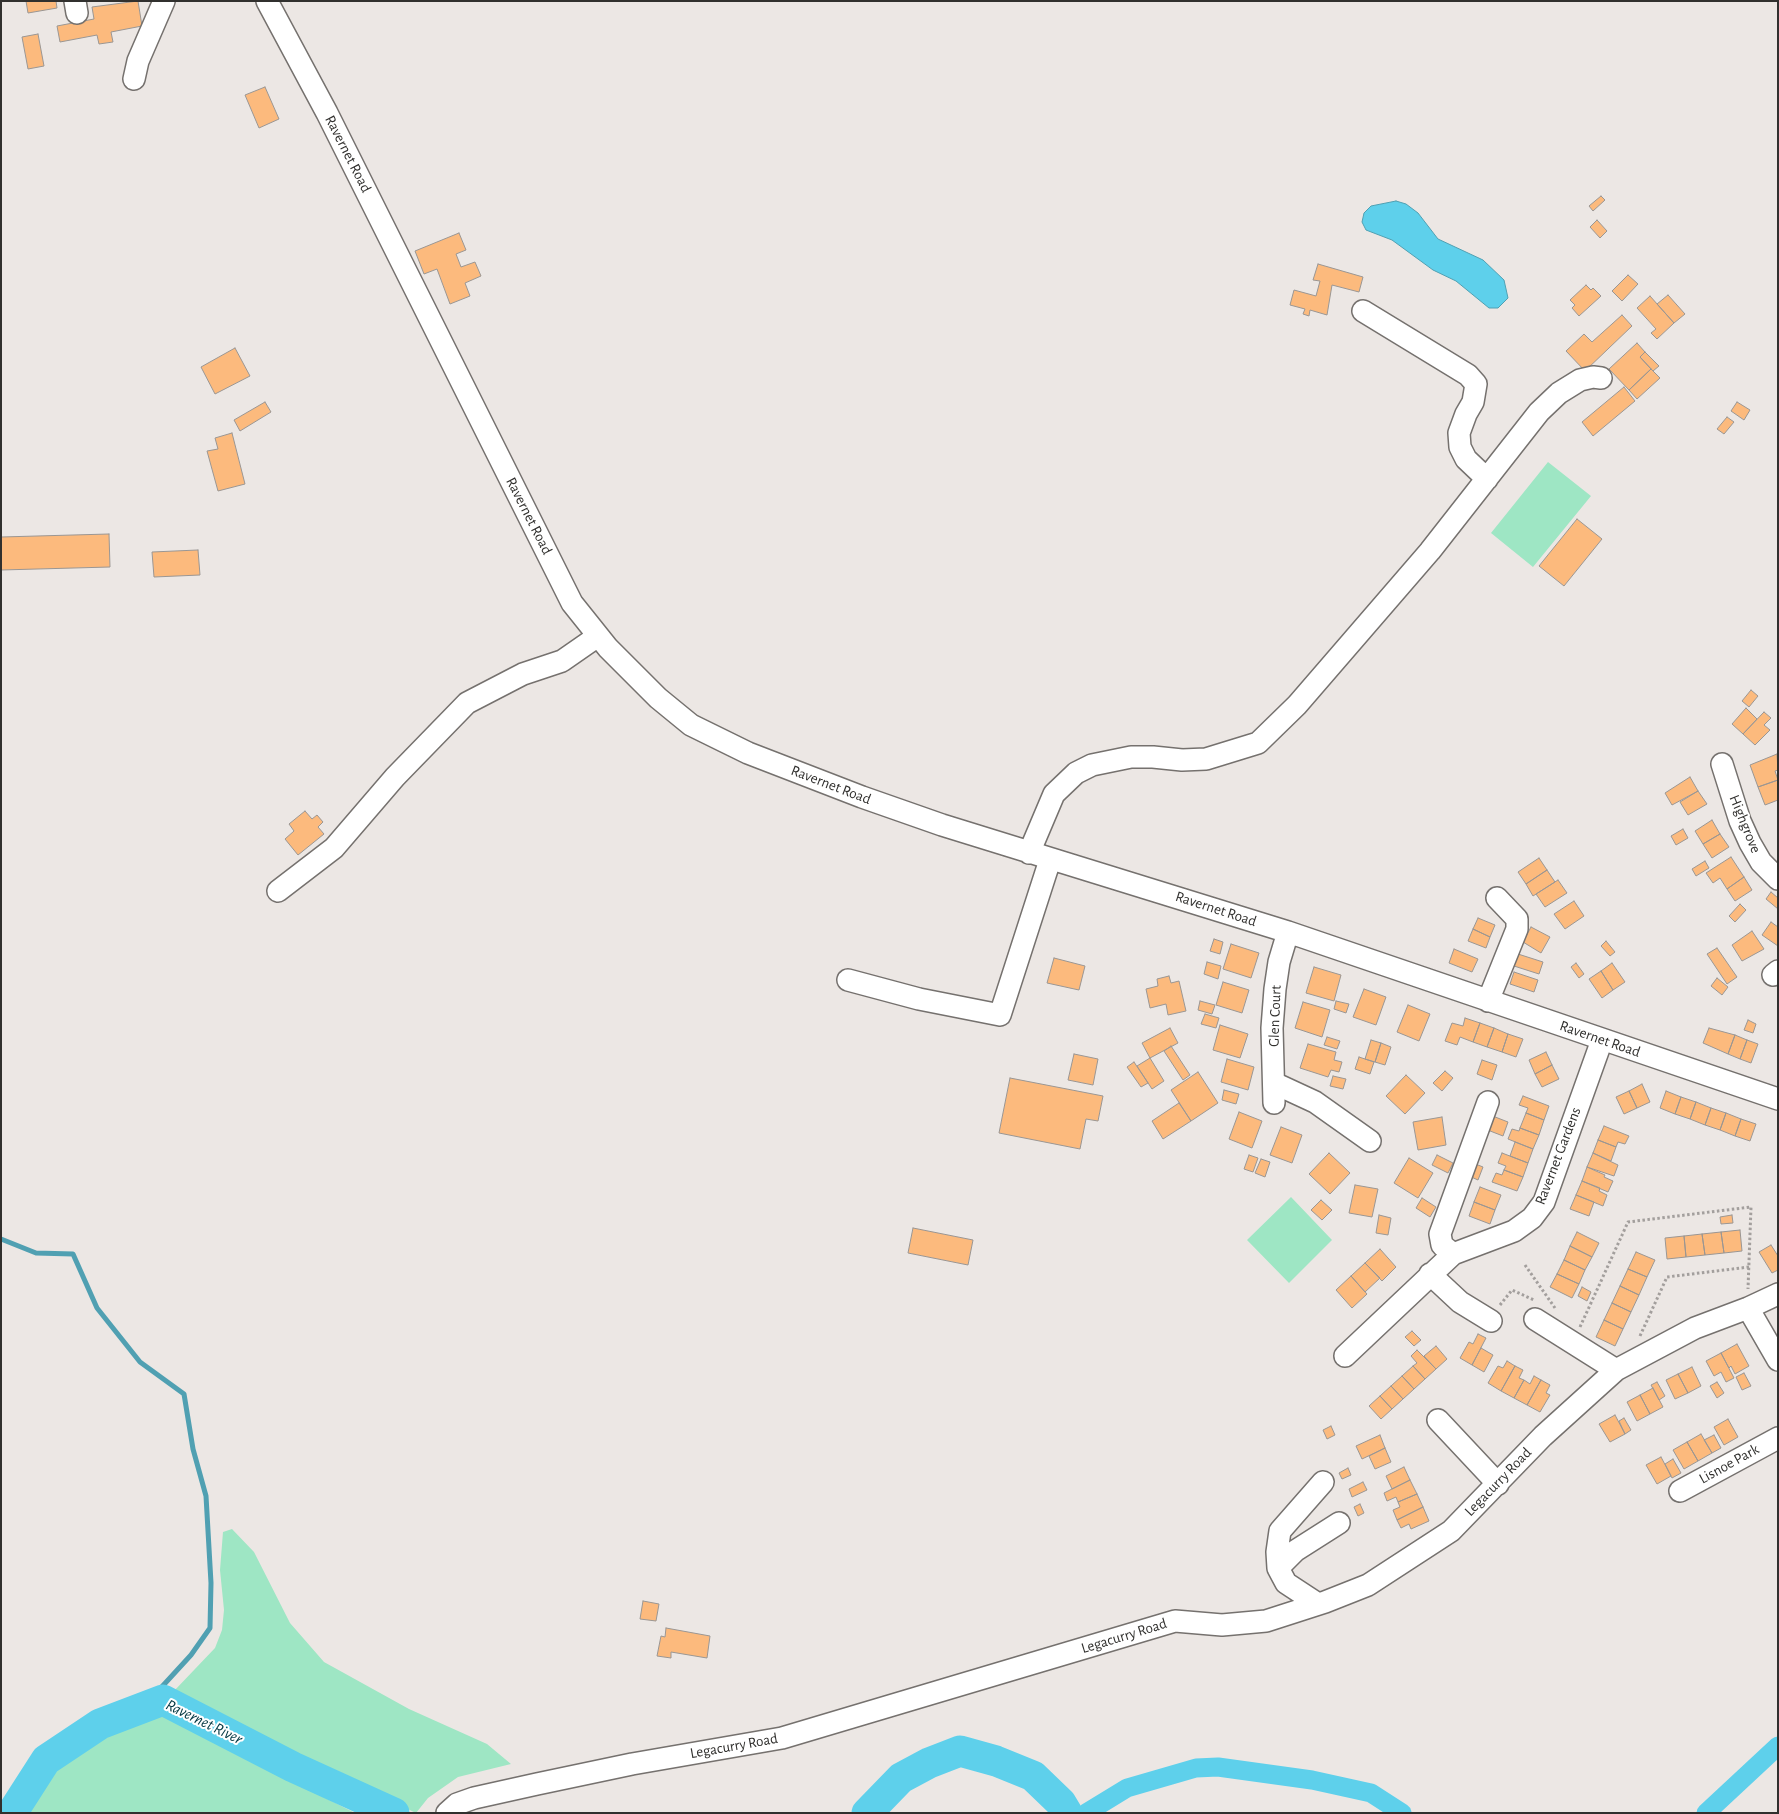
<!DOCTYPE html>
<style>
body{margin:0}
#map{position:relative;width:1779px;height:1814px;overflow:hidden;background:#ece7e4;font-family:"Alegreya Sans",sans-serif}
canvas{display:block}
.frame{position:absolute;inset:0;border:2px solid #31302e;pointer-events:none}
</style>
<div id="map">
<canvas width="1779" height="1814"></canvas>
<div class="frame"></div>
</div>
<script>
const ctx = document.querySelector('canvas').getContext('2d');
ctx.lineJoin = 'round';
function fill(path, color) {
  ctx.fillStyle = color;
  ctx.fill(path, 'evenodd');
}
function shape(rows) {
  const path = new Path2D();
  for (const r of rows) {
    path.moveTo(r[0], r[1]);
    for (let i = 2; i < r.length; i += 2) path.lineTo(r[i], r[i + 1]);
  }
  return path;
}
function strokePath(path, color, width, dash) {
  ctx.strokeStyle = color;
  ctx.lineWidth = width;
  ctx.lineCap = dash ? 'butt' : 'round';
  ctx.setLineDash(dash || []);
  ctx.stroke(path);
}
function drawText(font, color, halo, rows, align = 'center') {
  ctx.font = font + ' "Alegreya Sans",sans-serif';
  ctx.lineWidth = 4;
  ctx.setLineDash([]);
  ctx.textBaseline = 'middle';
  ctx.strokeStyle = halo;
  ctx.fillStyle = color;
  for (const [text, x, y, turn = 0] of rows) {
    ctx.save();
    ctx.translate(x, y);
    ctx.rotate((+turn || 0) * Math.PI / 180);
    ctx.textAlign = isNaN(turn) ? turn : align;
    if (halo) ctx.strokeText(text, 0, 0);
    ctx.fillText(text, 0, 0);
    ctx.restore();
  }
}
fill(shape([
 [1548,462,1591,496,1533,567,1491,533],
 [1291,1197,1332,1240,1289,1283,1247,1240],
 [232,1529,254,1552,290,1623,324,1662,409,1709,487,1744,511,1764,458,1777,428,1798,416,1813,177,1700,174,1691,215,1648,222,1630,224,1610,220,1570,223,1532],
 [158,1713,355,1813,19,1813,34,1789,67,1755,116,1726]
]), '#9ee6c4');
const water = shape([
 [1396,201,1406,204,1418,213,1438,239,1483,260,1504,280,1508,298,1498,308,1489,308,1456,281,1433,270,1392,240,1366,230,1362,222,1364,213,1371,206,1396,201]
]);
fill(water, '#5ed0eb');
strokePath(water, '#50a0b2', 1);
strokePath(shape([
 [1,1239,36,1253,73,1254,97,1308,140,1362,184,1394,193,1449,206,1496,211,1583,210,1628,191,1655,158,1691,163,1700]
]), '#50a0b2', 5);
strokePath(shape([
 [1086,1813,1127,1788,1196,1768,1218,1767,1312,1780,1371,1793,1402,1813],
 [1706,1813,1778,1746]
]), '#5ed0eb', 19);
strokePath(shape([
 [12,1813,46,1760,100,1724,163,1700,293,1767,394,1813],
 [867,1813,901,1778,929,1763,960,1751,996,1761,1033,1776,1061,1803,1067,1813]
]), '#5ed0eb', 31);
const building = shape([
 [26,1,56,1,57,8,28,13,26,1],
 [138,1,142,26,111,32,113,42,99,44,97,35,60,42,57,26,94,19,92,7,138,1],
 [38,34,44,66,28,69,22,37,38,34],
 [265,87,279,119,259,128,245,95,265,87],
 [1601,196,1605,200,1593,211,1589,206,1601,196],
 [1597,220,1607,231,1600,238,1590,227,1597,220],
 [459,233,466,250,456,254,461,267,475,262,481,276,465,283,470,296,450,304,437,269,424,274,415,251,459,233],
 [1318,264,1363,277,1359,292,1332,285,1327,315,1310,310,1309,316,1303,314,1305,309,1290,305,1294,290,1316,296,1320,281,1313,280,1318,264],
 [1628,275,1638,284,1622,301,1612,291,1628,275],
 [1586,285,1591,290,1593,288,1601,296,1579,316,1572,308,1575,305,1570,300,1586,285],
 [1668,295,1685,314,1674,323,1657,304,1668,295],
 [1650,296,1674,323,1657,339,1651,333,1656,329,1637,308,1650,296],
 [1622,315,1632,326,1585,371,1566,351,1584,334,1592,342,1622,315],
 [1637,343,1645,352,1640,357,1651,369,1629,390,1609,369,1637,343],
 [235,348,250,376,215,394,201,367,235,348],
 [1645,352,1659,366,1653,371,1640,357,1645,352],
 [1651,369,1660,378,1637,399,1629,390,1651,369],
 [1624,387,1635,401,1593,436,1582,422,1624,387],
 [265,402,271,412,240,431,234,420,265,402],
 [1737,402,1750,410,1744,420,1731,411,1737,402],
 [1727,417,1734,422,1724,434,1717,429,1727,417],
 [232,433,245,484,218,491,207,451,218,449,215,438,232,433],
 [1577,519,1602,539,1564,586,1539,566,1577,519],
 [109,534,110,567,1,570,1,537,109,534],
 [198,550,200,575,154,577,152,552,198,550],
 [1751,690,1758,696,1749,707,1742,701,1751,690],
 [1746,708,1757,719,1743,734,1732,724,1746,708],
 [1764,712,1771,718,1764,725,1770,730,1755,745,1743,734,1764,712],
 [1777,754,1778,770,1775,771,1778,780,1758,787,1750,765,1777,754],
 [1690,777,1698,791,1672,805,1665,793,1690,777],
 [1778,780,1778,800,1765,805,1758,787,1778,780],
 [1698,791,1707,804,1688,815,1680,802,1698,791],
 [305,811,312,819,317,815,323,822,318,827,324,834,298,855,285,839,294,831,289,824,305,811],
 [1712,820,1720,834,1703,844,1695,831,1712,820],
 [1683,829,1688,838,1676,845,1671,836,1683,829],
 [1720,834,1729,847,1712,858,1703,844,1720,834],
 [1731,857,1744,877,1727,889,1720,878,1713,883,1706,873,1731,857],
 [1539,858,1547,870,1526,884,1518,872,1539,858],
 [1705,861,1709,868,1696,876,1692,869,1705,861],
 [1547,870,1555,882,1533,896,1526,884,1547,870],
 [1744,877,1752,890,1735,901,1727,889,1744,877],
 [1558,880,1567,893,1545,907,1536,894,1558,880],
 [1771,892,1778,898,1778,909,1766,899,1771,892],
 [1574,901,1584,916,1565,929,1554,914,1574,901],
 [1740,904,1746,910,1735,922,1729,916,1740,904],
 [1478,918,1495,925,1490,937,1473,929,1478,918],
 [1771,922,1778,927,1778,946,1762,935,1771,922],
 [1531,927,1550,937,1541,953,1523,942,1531,927],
 [1473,929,1490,937,1486,948,1468,941,1473,929],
 [1752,931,1764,949,1742,961,1732,945,1752,931],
 [1214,939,1223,942,1220,954,1210,951,1214,939],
 [1606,941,1615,952,1610,956,1601,946,1606,941],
 [1231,944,1259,953,1251,978,1223,969,1231,944],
 [1717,948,1737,977,1727,984,1707,954,1717,948],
 [1454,949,1478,959,1472,972,1449,963,1454,949],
 [1518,954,1543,962,1539,974,1514,966,1518,954],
 [1054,958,1085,966,1079,990,1047,983,1054,958],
 [1207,962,1221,966,1218,979,1204,974,1207,962],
 [1576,963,1584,974,1579,978,1571,967,1576,963],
 [1612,963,1625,982,1613,990,1601,971,1612,963],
 [1314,967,1341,975,1334,1001,1306,993,1314,967],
 [1601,971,1613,990,1602,998,1589,979,1601,971],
 [1514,972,1538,980,1534,992,1510,984,1514,972],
 [1169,976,1171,983,1179,981,1186,1011,1168,1015,1166,1004,1150,1008,1146,989,1158,986,1157,979,1169,976],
 [1717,978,1728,987,1722,995,1711,986,1717,978],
 [1223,982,1249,990,1242,1013,1216,1005,1223,982],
 [1364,989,1386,997,1376,1025,1353,1017,1364,989],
 [1200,1001,1215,1005,1212,1014,1198,1010,1200,1001],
 [1336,1001,1349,1004,1346,1013,1334,1009,1336,1001],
 [1303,1002,1330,1010,1322,1037,1295,1028,1303,1002],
 [1408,1005,1430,1014,1419,1041,1397,1032,1408,1005],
 [1205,1014,1219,1018,1216,1028,1201,1024,1205,1014],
 [1465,1018,1480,1023,1473,1042,1460,1037,1457,1045,1445,1041,1452,1023,1463,1026,1465,1018],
 [1748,1020,1756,1024,1753,1033,1744,1030,1748,1020],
 [1480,1023,1494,1028,1487,1047,1473,1042,1480,1023],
 [1220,1025,1248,1034,1240,1058,1213,1050,1220,1025],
 [1170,1028,1178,1043,1150,1058,1142,1043,1170,1028],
 [1494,1028,1508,1034,1502,1052,1487,1047,1494,1028],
 [1709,1028,1735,1035,1728,1054,1703,1043,1709,1028],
 [1508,1034,1523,1039,1516,1057,1502,1052,1508,1034],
 [1735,1035,1747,1040,1740,1059,1728,1054,1735,1035],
 [1327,1037,1340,1041,1337,1049,1324,1045,1327,1037],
 [1371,1040,1381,1043,1375,1062,1365,1059,1371,1040],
 [1747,1040,1758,1044,1751,1063,1740,1059,1747,1040],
 [1381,1043,1391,1047,1385,1065,1375,1062,1381,1043],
 [1308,1044,1336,1052,1334,1060,1342,1062,1339,1072,1331,1070,1328,1077,1300,1068,1308,1044],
 [1171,1046,1190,1075,1183,1080,1164,1051,1171,1046],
 [1546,1052,1552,1065,1535,1074,1529,1060,1546,1052],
 [1074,1054,1098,1059,1093,1085,1068,1080,1074,1054],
 [1359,1057,1374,1062,1370,1074,1355,1069,1359,1057],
 [1150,1058,1164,1081,1152,1089,1137,1066,1150,1058],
 [1227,1059,1254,1067,1248,1090,1221,1082,1227,1059],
 [1482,1060,1497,1065,1492,1080,1477,1074,1482,1060],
 [1134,1062,1148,1083,1141,1087,1127,1067,1134,1062],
 [1552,1065,1559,1079,1542,1087,1535,1074,1552,1065],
 [1445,1071,1453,1078,1442,1091,1433,1083,1445,1071],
 [1198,1072,1218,1103,1191,1121,1171,1090,1198,1072],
 [1406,1075,1425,1093,1405,1114,1386,1096,1406,1075],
 [1333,1076,1346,1079,1343,1089,1330,1086,1333,1076],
 [1010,1078,1103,1096,1098,1121,1086,1119,1080,1149,999,1133,1010,1078],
 [1642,1084,1650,1102,1637,1108,1629,1091,1642,1084],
 [1224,1090,1239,1094,1236,1104,1222,1100,1224,1090],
 [1629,1091,1637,1108,1624,1114,1616,1097,1629,1091],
 [1666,1091,1681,1097,1675,1114,1660,1108,1666,1091],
 [1523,1096,1549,1106,1544,1120,1526,1113,1528,1108,1519,1105,1523,1096],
 [1681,1097,1696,1102,1690,1119,1675,1114,1681,1097],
 [1696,1102,1711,1108,1705,1125,1690,1119,1696,1102],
 [1179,1103,1191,1121,1163,1139,1152,1121,1179,1103],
 [1711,1108,1726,1113,1720,1130,1705,1125,1711,1108],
 [1239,1112,1262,1121,1252,1148,1229,1139,1239,1112],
 [1526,1113,1544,1120,1539,1135,1520,1128,1526,1113],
 [1726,1113,1741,1119,1735,1136,1720,1130,1726,1113],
 [1490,1115,1508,1122,1503,1136,1485,1129,1490,1115],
 [1442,1117,1446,1145,1418,1150,1413,1122,1442,1117],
 [1741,1119,1756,1124,1750,1141,1735,1136,1741,1119],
 [1604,1126,1629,1136,1625,1144,1618,1142,1616,1147,1598,1140,1604,1126],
 [1281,1127,1302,1135,1292,1163,1270,1155,1281,1127],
 [1520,1128,1539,1135,1533,1149,1508,1139,1512,1129,1519,1131,1520,1128],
 [1598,1140,1616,1147,1611,1161,1593,1153,1598,1140],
 [1515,1142,1533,1149,1528,1163,1510,1156,1515,1142],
 [1329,1153,1350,1173,1330,1194,1309,1174,1329,1153],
 [1502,1153,1528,1163,1523,1177,1504,1170,1506,1166,1498,1163,1502,1153],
 [1593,1153,1618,1165,1614,1176,1587,1167,1593,1153],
 [1249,1155,1258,1158,1253,1172,1244,1169,1249,1155],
 [1437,1155,1453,1163,1448,1173,1432,1165,1437,1155],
 [1409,1158,1433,1173,1418,1198,1394,1183,1409,1158],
 [1261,1159,1270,1162,1265,1177,1255,1173,1261,1159],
 [1473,1163,1483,1167,1478,1180,1469,1176,1473,1163],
 [1587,1167,1605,1175,1604,1177,1613,1181,1608,1192,1582,1181,1587,1167],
 [1504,1170,1523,1177,1517,1191,1492,1182,1496,1173,1502,1175,1504,1170],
 [1582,1181,1600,1188,1599,1191,1607,1195,1603,1206,1576,1195,1582,1181],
 [1355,1185,1378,1189,1372,1217,1349,1213,1355,1185],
 [1480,1187,1501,1195,1495,1210,1474,1202,1480,1187],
 [1576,1195,1594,1202,1589,1216,1570,1209,1576,1195],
 [1422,1198,1436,1207,1430,1217,1416,1208,1422,1198],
 [1321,1200,1332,1210,1322,1220,1311,1210,1321,1200],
 [1474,1202,1495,1210,1490,1224,1469,1216,1474,1202],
 [1379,1215,1391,1218,1388,1235,1376,1233,1379,1215],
 [1732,1215,1733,1223,1721,1224,1720,1217,1732,1215],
 [913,1228,973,1240,968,1265,908,1253,913,1228],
 [1740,1230,1742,1251,1724,1253,1721,1232,1740,1230],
 [1577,1232,1599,1243,1592,1257,1570,1246,1577,1232],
 [1721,1232,1724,1253,1705,1255,1702,1234,1721,1232],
 [1702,1234,1705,1255,1686,1257,1684,1236,1702,1234],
 [1684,1236,1686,1257,1667,1259,1665,1238,1684,1236],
 [1771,1245,1778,1256,1778,1270,1772,1273,1759,1252,1771,1245],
 [1570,1246,1592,1257,1585,1270,1564,1260,1570,1246],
 [1380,1249,1396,1267,1382,1281,1365,1263,1380,1249],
 [1636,1252,1655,1260,1647,1277,1628,1269,1636,1252],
 [1564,1260,1585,1270,1579,1284,1557,1274,1564,1260],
 [1365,1263,1380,1278,1365,1292,1351,1276,1365,1263],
 [1628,1269,1647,1277,1639,1295,1620,1286,1628,1269],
 [1557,1274,1579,1284,1572,1298,1550,1287,1557,1274],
 [1351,1276,1367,1294,1352,1308,1336,1290,1351,1276],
 [1620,1286,1639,1295,1631,1312,1612,1303,1620,1286],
 [1582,1287,1591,1292,1587,1301,1578,1296,1582,1287],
 [1612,1303,1631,1312,1623,1329,1604,1320,1612,1303],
 [1604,1320,1623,1329,1615,1346,1596,1337,1604,1320],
 [1412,1331,1421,1340,1414,1346,1405,1337,1412,1331],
 [1478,1334,1486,1338,1472,1365,1460,1358,1469,1342,1473,1344,1478,1334],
 [1737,1344,1749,1366,1735,1374,1731,1366,1729,1368,1721,1353,1737,1344],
 [1436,1346,1447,1359,1436,1369,1424,1356,1436,1346],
 [1481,1348,1493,1355,1484,1372,1472,1365,1481,1348],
 [1417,1350,1436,1369,1425,1379,1413,1366,1417,1363,1411,1356,1417,1350],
 [1721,1353,1734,1378,1726,1382,1721,1372,1714,1376,1706,1361,1721,1353],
 [1507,1361,1515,1366,1501,1391,1488,1383,1498,1366,1503,1368,1507,1361],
 [1413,1366,1425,1379,1414,1389,1402,1376,1413,1366],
 [1515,1366,1523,1370,1519,1378,1524,1380,1514,1398,1501,1391,1515,1366],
 [1692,1367,1701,1386,1688,1393,1678,1374,1692,1367],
 [1744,1373,1751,1386,1742,1390,1736,1377,1744,1373],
 [1678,1374,1688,1393,1675,1399,1666,1380,1678,1374],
 [1402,1376,1414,1389,1403,1399,1391,1386,1402,1376],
 [1534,1376,1541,1380,1527,1405,1514,1398,1524,1380,1530,1384,1534,1376],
 [1541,1380,1550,1385,1546,1393,1550,1395,1540,1412,1527,1405,1541,1380],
 [1657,1382,1665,1396,1659,1400,1651,1385,1657,1382],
 [1717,1382,1724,1393,1717,1398,1710,1386,1717,1382],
 [1391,1386,1403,1399,1392,1409,1380,1396,1391,1386],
 [1653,1388,1663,1407,1650,1414,1640,1395,1653,1388],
 [1640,1395,1650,1414,1637,1421,1627,1402,1640,1395],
 [1380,1396,1392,1409,1381,1419,1369,1406,1380,1396],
 [1615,1415,1625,1434,1610,1442,1599,1424,1615,1415],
 [1624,1418,1631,1430,1625,1434,1619,1421,1624,1418],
 [1728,1419,1738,1437,1724,1445,1714,1427,1728,1419],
 [1331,1426,1335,1435,1327,1439,1323,1430,1331,1426],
 [1701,1434,1712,1453,1698,1461,1687,1442,1701,1434],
 [1380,1435,1385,1448,1362,1459,1356,1446,1380,1435],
 [1714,1435,1721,1448,1712,1453,1704,1440,1714,1435],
 [1687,1442,1698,1461,1684,1469,1673,1450,1687,1442],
 [1385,1448,1391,1462,1375,1469,1369,1456,1385,1448],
 [1661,1457,1671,1476,1657,1484,1646,1465,1661,1457],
 [1673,1459,1681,1473,1672,1478,1665,1464,1673,1459],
 [1404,1467,1410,1480,1392,1489,1386,1476,1404,1467],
 [1348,1468,1351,1475,1342,1479,1339,1473,1348,1468],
 [1410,1480,1417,1494,1398,1502,1396,1497,1387,1501,1384,1493,1410,1480],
 [1363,1482,1367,1490,1352,1497,1349,1489,1363,1482],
 [1417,1494,1423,1507,1397,1520,1393,1510,1400,1507,1398,1502,1417,1494],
 [1360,1504,1364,1513,1358,1516,1354,1507,1360,1504],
 [1423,1507,1429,1521,1411,1529,1409,1524,1401,1528,1397,1520,1423,1507],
 [643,1601,659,1604,656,1621,640,1619,643,1601],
 [666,1628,710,1636,707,1658,671,1652,671,1658,657,1656,661,1636,665,1637,666,1628]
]);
fill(building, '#fcba7d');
strokePath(building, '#9a9693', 1);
const minor = shape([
 [75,1,77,13],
 [267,1,327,113,572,603,608,648,658,698,691,725,748,753,862,797,942,825,1288,932,1778,1099],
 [134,79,138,61,164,1],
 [1363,311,1468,375,1476,384,1473,402,1466,414,1459,433,1460,447,1466,459,1487,479],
 [1722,764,1740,821,1750,843,1761,862,1778,879],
 [1029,853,1054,794,1076,773,1092,765,1131,757,1153,757,1182,760,1206,759,1258,743,1297,705,1430,551,1539,412,1559,393,1580,380,1593,377,1601,378],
 [278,891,334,848,395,777,467,703,523,674,562,661,598,636],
 [1773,975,1778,971],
 [848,980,919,999,1000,1015,1050,860],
 [1488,1001,1517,929,1517,919,1497,898],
 [1274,1083,1315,1102,1370,1141],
 [1274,1103,1272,1028,1275,989,1279,962,1288,932],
 [1453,1254,1442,1245,1440,1234,1488,1102],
 [1430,1274,1460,1302,1491,1321],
 [1748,1308,1778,1360],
 [1535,1319,1616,1370],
 [1345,1356,1453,1254,1514,1231,1532,1218,1544,1202,1602,1040],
 [1438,1420,1498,1484],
 [1680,1491,1778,1438],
 [1278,1568,1295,1551,1339,1523],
 [1318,1604,1286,1583,1278,1568,1277,1552,1280,1531,1323,1482],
 [447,1813,457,1804,474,1798,537,1784,632,1764,782,1738,1175,1621,1222,1625,1266,1621,1325,1602,1368,1585,1451,1531,1543,1436,1616,1370,1695,1328,1748,1308,1778,1294]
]);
strokePath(minor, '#75716e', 24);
strokePath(shape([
 [1525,1265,1555,1308],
 [1500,1305,1512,1290,1534,1300],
 [1580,1327,1628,1222,1751,1207,1748,1289],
 [1640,1336,1667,1277,1749,1267]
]), '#a39f9d', 3, [2.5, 2.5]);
strokePath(minor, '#fff', 21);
drawText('15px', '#31302e', '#fff', [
 ["Ravernet Road",348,154,63],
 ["Ravernet Road",529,516,63],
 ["Ravernet Road",831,785,21],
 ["Highgrove",1745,824,68],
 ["Ravernet Road",1216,909,18],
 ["Glen Court",1275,1016,-88],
 ["Ravernet Road",1600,1039,19],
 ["Ravernet Gardens",1558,1156,-69],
 ["Lisnoe Park",1729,1464,-29],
 ["Legacurry Road",1498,1482,-46],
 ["Legacurry Road",1124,1636,-17],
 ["Legacurry Road",734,1746,-10]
]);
drawText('italic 16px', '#003540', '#fff', [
 ["Ravernet River",204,1722,26]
]);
</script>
